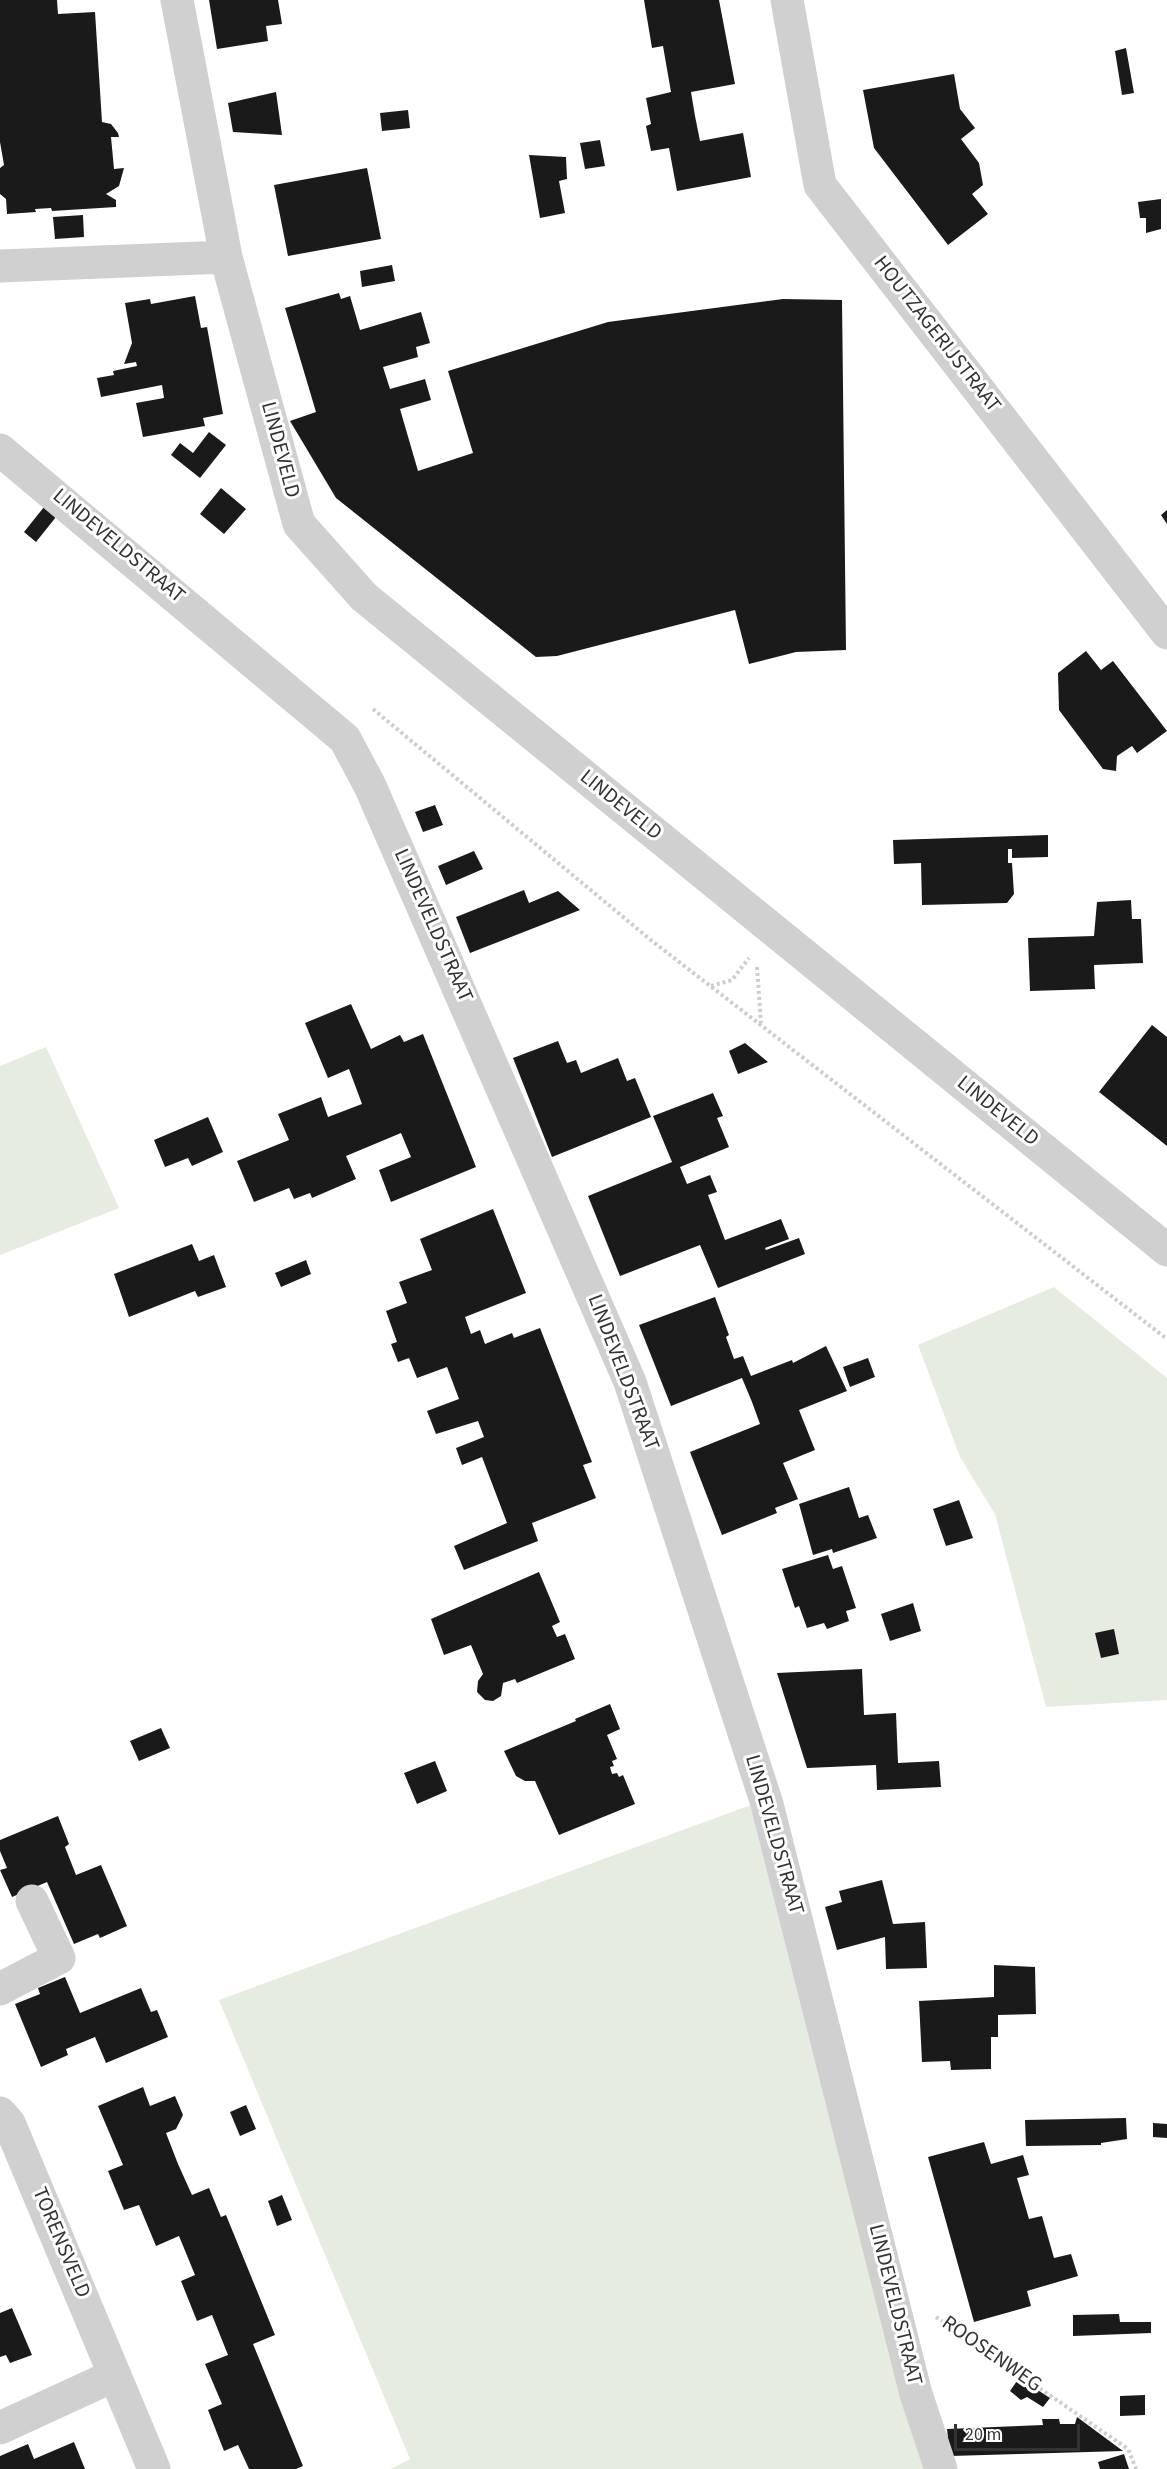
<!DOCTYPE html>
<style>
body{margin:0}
#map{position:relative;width:1167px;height:2469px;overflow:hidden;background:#fff;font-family:"Source Sans 3",sans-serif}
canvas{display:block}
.scale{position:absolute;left:954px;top:2424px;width:126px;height:27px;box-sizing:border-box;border:3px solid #333;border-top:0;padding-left:8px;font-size:18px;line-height:21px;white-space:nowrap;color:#333;-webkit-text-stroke:4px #fff;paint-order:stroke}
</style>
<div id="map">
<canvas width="1167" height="2469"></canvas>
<div class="scale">20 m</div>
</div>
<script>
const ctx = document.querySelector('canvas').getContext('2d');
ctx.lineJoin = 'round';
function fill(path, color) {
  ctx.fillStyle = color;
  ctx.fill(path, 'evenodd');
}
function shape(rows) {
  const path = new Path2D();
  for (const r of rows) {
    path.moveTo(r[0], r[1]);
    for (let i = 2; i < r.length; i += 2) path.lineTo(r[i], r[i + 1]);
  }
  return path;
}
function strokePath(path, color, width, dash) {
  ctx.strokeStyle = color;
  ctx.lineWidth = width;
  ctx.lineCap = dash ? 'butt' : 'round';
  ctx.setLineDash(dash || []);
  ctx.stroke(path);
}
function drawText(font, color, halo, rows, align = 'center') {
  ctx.font = font + ' "Source Sans 3",sans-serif';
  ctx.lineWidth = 6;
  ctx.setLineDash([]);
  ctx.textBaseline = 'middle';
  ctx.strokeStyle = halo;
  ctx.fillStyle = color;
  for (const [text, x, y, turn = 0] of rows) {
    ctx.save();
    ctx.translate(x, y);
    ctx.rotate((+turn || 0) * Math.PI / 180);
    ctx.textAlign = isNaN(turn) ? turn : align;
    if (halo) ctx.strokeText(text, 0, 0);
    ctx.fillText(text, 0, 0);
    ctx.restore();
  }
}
fill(shape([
 [46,1047,119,1208,0,1255,0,1066],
 [1054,1287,1167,1378,1167,1700,1046,1707,995,1514,960,1457,918,1345],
 [751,1805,928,2469,391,2469,410,2459,219,2000]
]), '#e6ecdf');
fill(shape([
 [0,0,57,0,58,14,95,12,102,122,111,124,118,133,119,137,111,137,114,169,124,168,119,186,106,194,116,200,116,207,52,211,51,208,35,209,36,212,7,214,6,199,0,194,0,168,4,165,0,142],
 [209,0,278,0,282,24,266,26,268,41,217,49],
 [644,0,719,0,735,84,691,92,695,116,700,141,743,133,751,177,677,191,669,148,651,151,646,126,651,124,646,98,671,92,663,46,652,48],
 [1126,48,1134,93,1122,95,1115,51],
 [954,74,960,109,975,128,961,139,979,163,983,185,972,194,988,214,948,245,874,148,863,90],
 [276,92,282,135,233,132,228,103],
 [408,110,410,128,382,131,380,113],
 [600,140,605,166,585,169,580,143],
 [529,155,566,157,567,179,559,181,565,213,540,218],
 [367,168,381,239,288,256,274,185],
 [1161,199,1161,229,1146,233,1146,218,1140,218,1138,202],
 [83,215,84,237,55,239,53,217],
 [392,265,395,281,362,287,360,271],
 [339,293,341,299,350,296,360,330,421,312,430,343,416,347,418,357,383,367,390,389,425,379,431,400,400,409,418,471,473,453,448,371,608,322,783,299,842,300,846,650,796,652,749,664,735,610,557,656,536,657,336,498,290,421,316,412,285,308],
 [195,296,201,328,207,327,223,414,203,418,205,426,143,437,136,403,164,398,162,385,101,397,97,378,114,375,113,371,137,366,136,362,124,364,132,343,125,303,150,299,151,304],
 [209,432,226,445,200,478,171,455,180,443,193,453],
 [221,488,246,509,224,534,200,514],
 [44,507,56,517,36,542,24,532],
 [1167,510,1167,524,1161,515],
 [1086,651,1101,670,1113,661,1167,731,1137,753,1132,746,1117,756,1116,771,1103,769,1059,710,1058,673],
 [435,805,443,825,423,832,415,812],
 [1048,835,1048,857,1012,858,1012,849,1008,849,1008,863,1012,863,1014,894,1007,903,922,905,921,863,894,864,893,840],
 [474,851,483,869,446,885,438,866],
 [524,890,529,903,558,891,580,910,470,953,456,917],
 [1131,900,1132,919,1141,919,1143,963,1094,965,1095,989,1030,991,1028,938,1094,936,1097,902],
 [351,1004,371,1049,400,1035,404,1042,423,1034,476,1167,391,1202,379,1170,411,1157,401,1133,346,1156,356,1179,312,1198,310,1193,294,1199,289,1188,254,1202,237,1161,289,1140,278,1114,321,1097,328,1117,362,1104,349,1069,328,1078,305,1023],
 [1152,1025,1167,1037,1167,1146,1099,1092],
 [558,1041,567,1063,576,1060,581,1073,618,1058,627,1081,635,1078,651,1117,552,1157,513,1058],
 [745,1043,768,1062,738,1074,729,1051],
 [713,1093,723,1116,717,1118,729,1147,680,1167,687,1184,710,1175,717,1192,708,1195,725,1240,781,1219,789,1239,765,1248,766,1250,799,1238,805,1254,718,1288,700,1245,620,1276,588,1196,672,1162,653,1116],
 [208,1117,223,1152,192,1166,188,1158,165,1167,154,1140],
 [493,1209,526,1293,465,1317,471,1334,480,1330,485,1344,512,1333,514,1338,540,1328,592,1462,583,1465,596,1498,532,1523,538,1541,464,1570,454,1546,507,1523,482,1457,462,1465,456,1448,484,1437,478,1421,436,1434,427,1411,459,1399,447,1367,417,1378,409,1358,398,1362,391,1344,397,1342,386,1311,407,1303,399,1282,432,1270,420,1239],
 [192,1244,199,1261,214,1255,226,1287,198,1297,195,1291,129,1317,114,1274],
 [306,1260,311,1274,281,1287,275,1273],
 [715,1297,729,1335,726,1337,734,1359,743,1356,751,1376,792,1360,793,1363,826,1346,847,1391,799,1410,815,1450,783,1463,798,1499,775,1508,777,1513,722,1535,690,1452,760,1424,752,1402,742,1378,671,1406,639,1325],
 [868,1358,875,1377,850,1387,843,1367],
 [849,1487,859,1518,868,1515,877,1538,833,1553,832,1549,813,1555,799,1504],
 [959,1500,973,1538,946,1546,933,1509],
 [828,1555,833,1569,842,1566,856,1608,846,1611,849,1621,827,1629,824,1623,807,1628,799,1606,795,1608,782,1569],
 [539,1572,560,1622,552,1626,557,1637,565,1634,575,1659,517,1683,515,1679,503,1683,501,1696,493,1701,485,1700,477,1692,478,1681,483,1674,471,1645,444,1655,431,1619],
 [913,1603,921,1631,890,1641,881,1614],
 [1114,1629,1119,1654,1101,1658,1095,1633],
 [862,1669,864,1715,896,1713,898,1763,939,1761,941,1787,877,1790,876,1765,807,1768,777,1673],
 [610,1704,620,1729,607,1735,617,1759,612,1761,614,1766,610,1767,612,1774,617,1773,619,1777,623,1775,635,1804,559,1835,535,1781,525,1781,516,1776,504,1751,576,1721,575,1719],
 [161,1728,170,1748,139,1761,130,1741],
 [435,1761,447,1791,417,1804,404,1773],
 [58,1816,69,1844,65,1847,76,1875,101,1865,127,1926,100,1938,98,1934,74,1944,47,1882,12,1897,0,1870,7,1868,0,1851,0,1840],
 [882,1880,893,1924,925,1922,927,1968,886,1969,885,1937,837,1950,825,1907,842,1902,839,1891],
 [994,1965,1035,1967,1036,2014,998,2015,998,2037,991,2037,991,2069,951,2070,950,2061,922,2062,919,2001,994,1997],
 [65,1977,80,2013,141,1988,151,2012,157,2010,168,2037,106,2063,95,2037,66,2049,68,2055,41,2067,15,2004,40,1994,38,1988],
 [143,2087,150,2106,175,2096,183,2115,176,2129,166,2133,178,2164,192,2195,209,2188,221,2217,226,2215,275,2335,253,2344,303,2466,296,2469,249,2469,238,2445,224,2451,208,2410,222,2404,205,2364,228,2355,212,2315,197,2321,181,2281,195,2275,179,2236,156,2246,139,2205,124,2210,108,2171,123,2165,98,2106],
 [246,2105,256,2129,240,2136,230,2112],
 [1126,2118,1127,2139,1101,2143,1101,2145,1026,2146,1025,2120],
 [1153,2123,1167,2124,1167,2138,1153,2137],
 [984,2142,991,2164,1023,2155,1029,2175,1017,2178,1029,2219,1042,2216,1054,2258,1071,2254,1078,2276,1027,2291,1031,2306,974,2322,928,2157],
 [282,2195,292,2220,277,2226,268,2201],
 [12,2308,32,2355,10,2363,6,2355,0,2357,0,2313],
 [1119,2314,1120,2322,1151,2322,1151,2333,1073,2336,1073,2315],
 [1019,2378,1050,2398,1043,2407,1027,2397,1021,2400,1010,2391],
 [1145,2395,1145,2415,1120,2416,1120,2396],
 [1077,2417,1123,2451,950,2456,947,2429,1043,2425,1042,2419,1059,2419,1060,2424,1075,2424],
 [74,2442,85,2469,0,2469,0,2456,28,2444,34,2459],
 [1124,2454,1129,2469,1100,2469,1098,2462]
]), '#1a1a1a');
strokePath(shape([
 [373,709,652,941,1167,1339],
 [757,967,761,1023],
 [711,986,732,980,749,958],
 [936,2317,1128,2449,1136,2469]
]), '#cdcdcd', 4, [3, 3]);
strokePath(shape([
 [177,0,226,257,299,524,364,597,1167,1250],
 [787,0,820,185,1167,633],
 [0,266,226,257],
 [0,450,345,739,370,786,630,1382,767,1804,916,2394,941,2469],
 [0,1989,59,1958,32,1901],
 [0,2113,9,2123,154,2469],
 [0,2428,115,2375]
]), '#d0d0d0', 33);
drawText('21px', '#333', '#fff', [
 ["HOUTZAGERIJSTRAAT",936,335,52],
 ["LINDEVELD",279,450,75],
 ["LINDEVELDSTRAAT",118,547,40],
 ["LINDEVELD",620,806,39],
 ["LINDEVELDSTRAAT",432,926,66],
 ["LINDEVELD",997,1112,39],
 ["LINDEVELDSTRAAT",622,1373,69],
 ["LINDEVELDSTRAAT",773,1835,74],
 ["TORENSVELD",60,2243,67],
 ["LINDEVELDSTRAAT",894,2305,76],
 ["ROOSENWEG",991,2355,35]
]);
</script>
